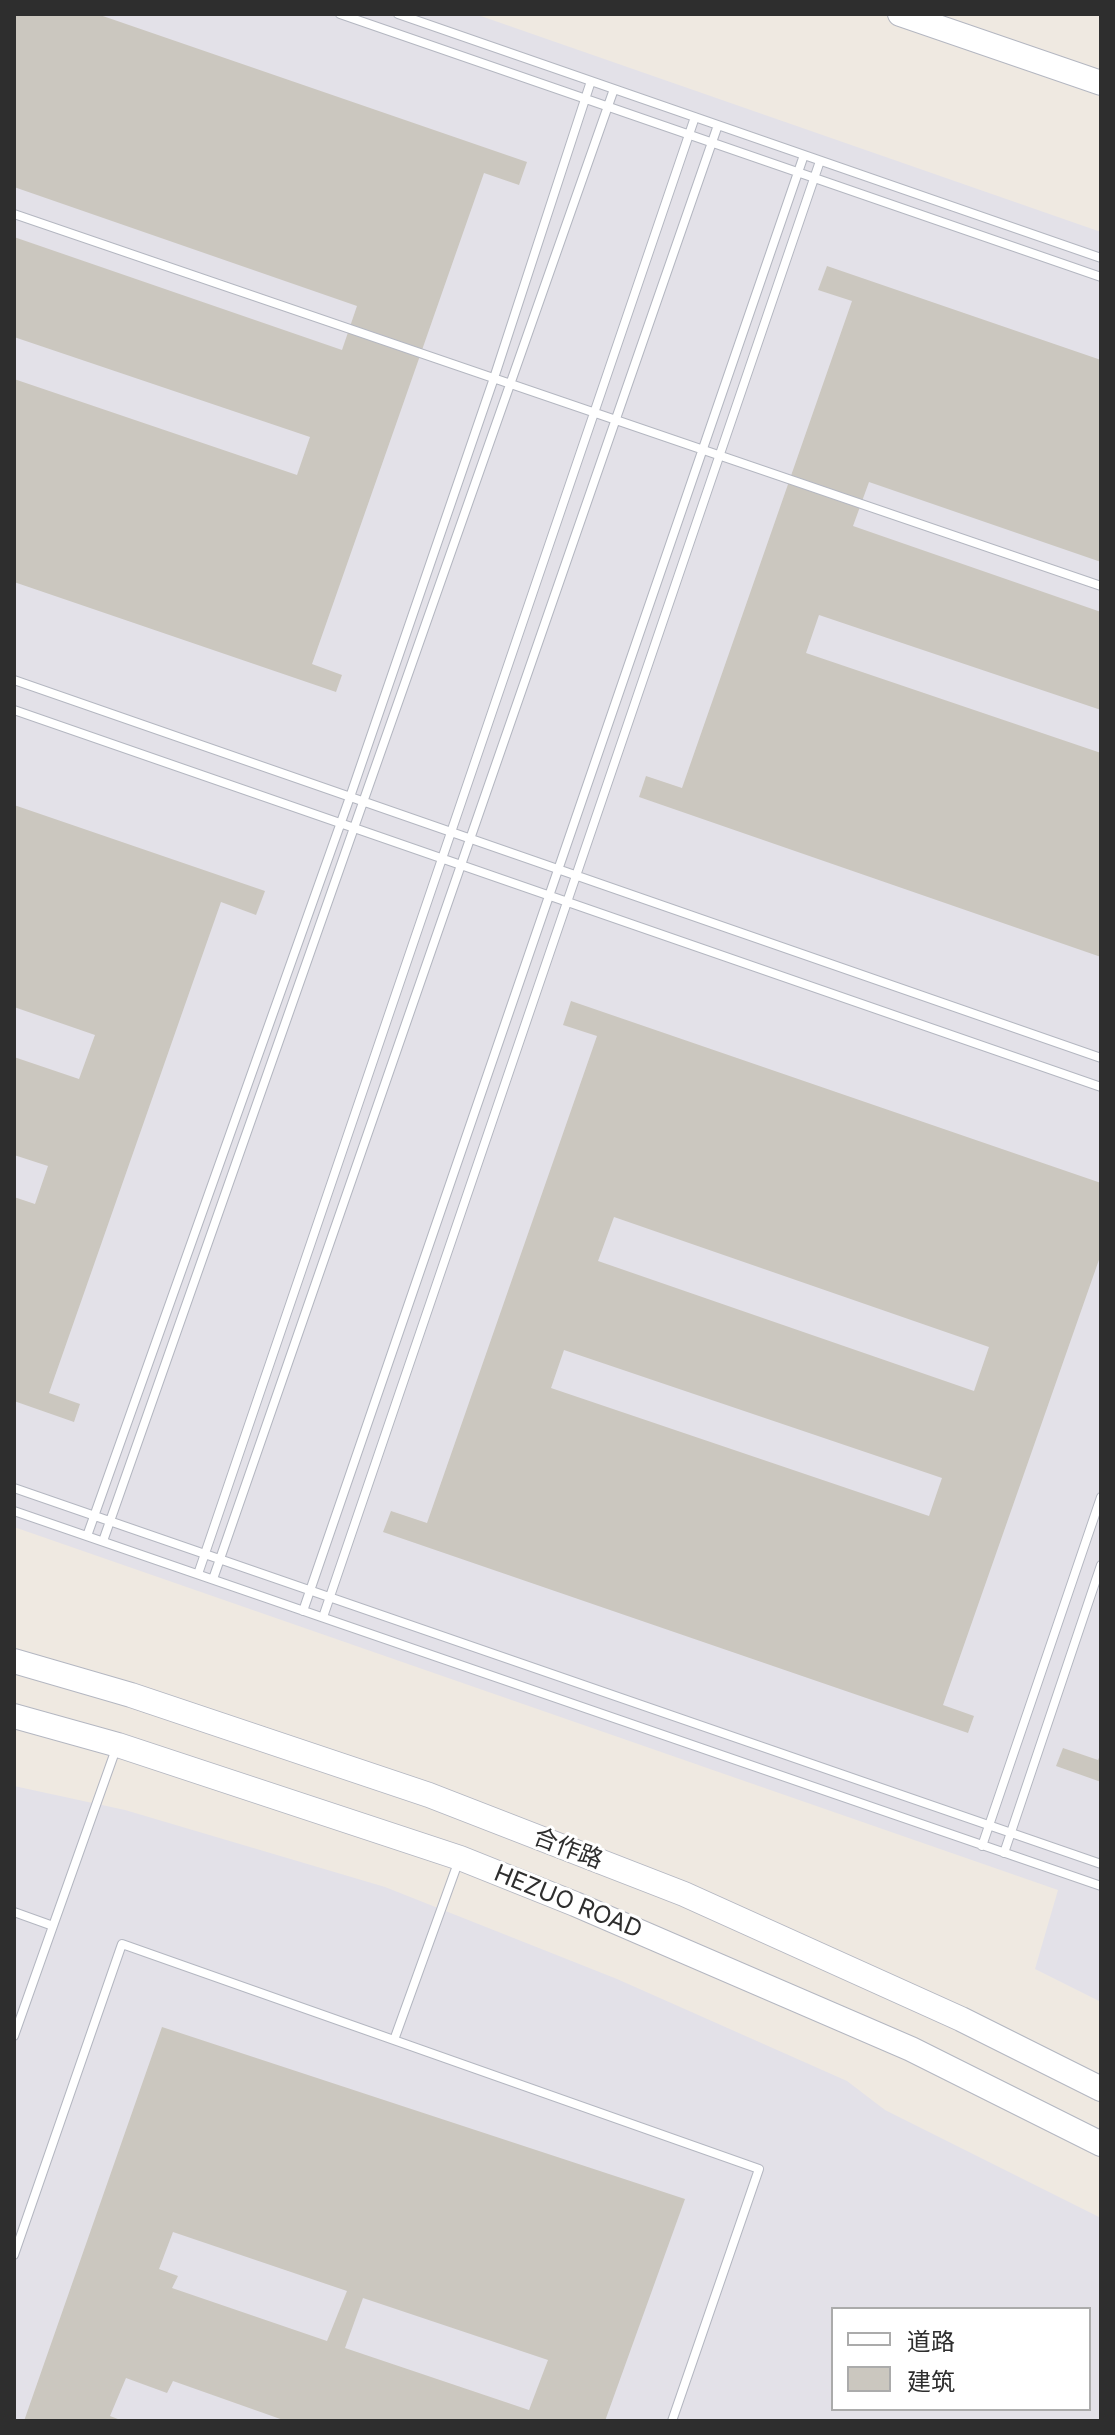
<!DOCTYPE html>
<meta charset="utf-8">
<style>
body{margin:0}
#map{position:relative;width:1115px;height:2435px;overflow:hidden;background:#efe9e1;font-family:Inter,"Noto Sans SC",sans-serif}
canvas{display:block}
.frame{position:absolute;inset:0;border:16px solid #2e2e2e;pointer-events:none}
.legend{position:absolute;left:831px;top:2307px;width:260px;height:104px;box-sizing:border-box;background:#fff;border:2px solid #ababab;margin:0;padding:10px 14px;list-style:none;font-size:24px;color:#2e2e2e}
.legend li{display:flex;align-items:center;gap:16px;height:40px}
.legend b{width:40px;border:2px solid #ababab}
</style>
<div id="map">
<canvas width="1115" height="2435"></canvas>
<div class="frame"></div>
<ul class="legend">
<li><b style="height:10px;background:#fff"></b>道路</li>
<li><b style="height:22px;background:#cbc7bf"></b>建筑</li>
</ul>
</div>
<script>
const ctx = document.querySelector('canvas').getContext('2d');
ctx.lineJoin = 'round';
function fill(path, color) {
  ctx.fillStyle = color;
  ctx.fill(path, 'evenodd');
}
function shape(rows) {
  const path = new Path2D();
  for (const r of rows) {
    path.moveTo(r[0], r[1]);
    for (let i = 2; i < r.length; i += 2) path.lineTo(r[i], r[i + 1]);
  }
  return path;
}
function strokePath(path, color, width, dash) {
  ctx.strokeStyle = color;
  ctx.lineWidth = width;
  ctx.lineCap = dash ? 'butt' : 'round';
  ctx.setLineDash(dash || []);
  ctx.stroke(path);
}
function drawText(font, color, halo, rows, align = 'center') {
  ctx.font = font + ' Inter,"Noto Sans SC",sans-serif';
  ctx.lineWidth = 6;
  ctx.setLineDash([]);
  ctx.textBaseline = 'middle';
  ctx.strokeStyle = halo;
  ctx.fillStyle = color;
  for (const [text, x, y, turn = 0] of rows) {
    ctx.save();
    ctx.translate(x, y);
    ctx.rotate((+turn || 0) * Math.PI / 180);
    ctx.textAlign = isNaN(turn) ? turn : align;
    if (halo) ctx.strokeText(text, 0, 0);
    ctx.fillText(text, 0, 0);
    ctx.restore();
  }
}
fill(shape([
 [14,14,475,14,1101,232,1101,2002,1035,1969,1058,1890,14,1527],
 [14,1786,125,1810,385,1887,617,1979,847,2081,885,2110,1101,2218,1101,2421,14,2421],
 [833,2309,1089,2309,1089,2409,833,2409]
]), '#e3e1e8');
fill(shape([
 [14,14,97,14,527,162,519,185,484,173,312,664,342,675,336,692,14,582,14,379,297,475,310,437,14,337,14,237,342,350,357,306,14,187],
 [827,266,1101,360,1101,562,869,482,853,526,1101,612,1101,710,819,615,806,653,1101,753,1101,957,639,797,646,776,682,788,852,301,818,290],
 [14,805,265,891,256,915,221,902,49,1393,80,1404,74,1422,14,1401,14,1197,35,1204,48,1166,14,1155,14,1057,79,1079,95,1035,14,1007],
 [571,1001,1101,1183,1101,1254,943,1705,974,1716,968,1733,383,1532,391,1511,427,1523,597,1036,563,1025],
 [614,1217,989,1347,974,1391,598,1261],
 [564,1350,942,1478,929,1516,551,1388],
 [1063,1748,1098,1760,1101,1753,1101,1782,1056,1766],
 [162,2027,685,2199,605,2421,286,2421,173,2381,167,2393,126,2378,110,2416,123,2421,24,2421],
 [173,2232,347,2291,327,2341,172,2288,178,2276,159,2269],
 [363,2298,548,2360,529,2410,345,2348]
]), '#cbc7bf');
const service = shape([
 [340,14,1101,277],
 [398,14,1101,258],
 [14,214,1101,586],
 [14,680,1101,1058],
 [14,710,1101,1087],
 [14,1488,1101,1864],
 [14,1511,1101,1886],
 [87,1536,350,797,494,378,591,81],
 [103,1541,614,89],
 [198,1574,695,117],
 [213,1579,718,125],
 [303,1611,804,155],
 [323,1617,820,161],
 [982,1846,1101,1497],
 [1004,1853,1101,1565],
 [14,1912,53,1926,14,2036],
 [53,1926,117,1746],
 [394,2040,459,1860],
 [14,2255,122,1944,759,2169,672,2421]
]);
const secondary = shape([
 [900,14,1101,83],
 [14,1661,131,1695,429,1795,684,1894,961,2019,1101,2089],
 [14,1716,118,1745,460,1858,575,1904,911,2049,1101,2144]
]);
strokePath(service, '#b4b7c1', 10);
strokePath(secondary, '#b4b7c1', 26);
strokePath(service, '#fff', 8);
strokePath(secondary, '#fff', 24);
drawText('24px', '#2e2e2e', '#fff', [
 ["合作路",568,1849,21],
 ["HEZUO ROAD",568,1902,22]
]);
</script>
